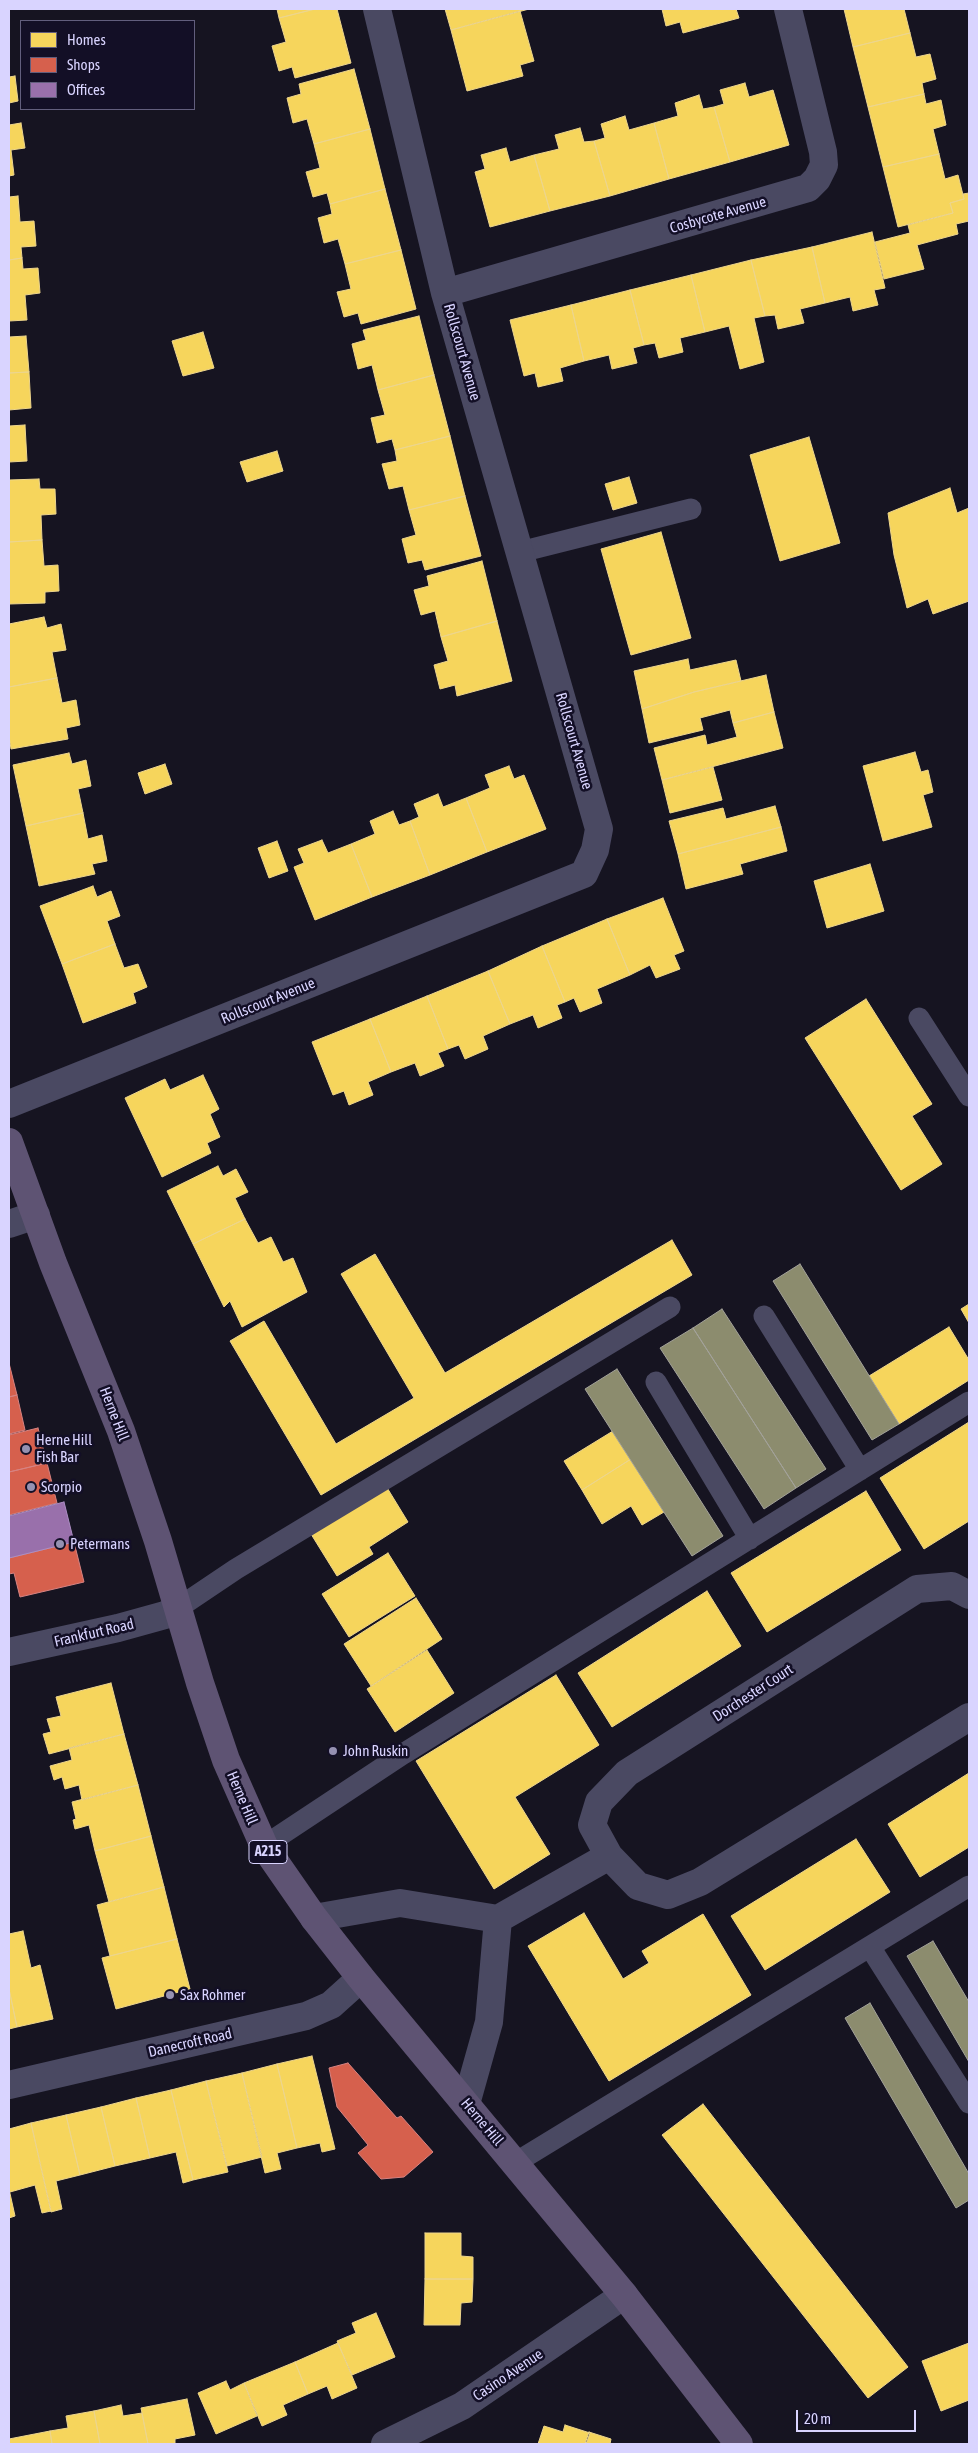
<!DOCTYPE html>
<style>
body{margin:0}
#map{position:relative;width:978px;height:2453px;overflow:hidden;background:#161421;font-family:"Asap Condensed",sans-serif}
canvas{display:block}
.frame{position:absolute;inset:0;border:10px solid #d9d4ff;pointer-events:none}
.legend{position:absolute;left:20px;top:20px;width:175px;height:90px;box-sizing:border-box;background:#130f26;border:1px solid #625e7d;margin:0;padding:6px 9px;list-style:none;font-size:15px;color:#d9d4ff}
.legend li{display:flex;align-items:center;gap:10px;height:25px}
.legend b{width:25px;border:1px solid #625e7d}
.scale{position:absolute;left:796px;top:2410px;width:120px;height:22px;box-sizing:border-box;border:2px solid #d9d4ff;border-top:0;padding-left:6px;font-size:15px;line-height:18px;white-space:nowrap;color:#d9d4ff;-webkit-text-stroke:4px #130f26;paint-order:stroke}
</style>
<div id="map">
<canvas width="978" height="2453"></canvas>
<div class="frame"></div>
<ul class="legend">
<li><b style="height:14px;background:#f6d55c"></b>Homes</li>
<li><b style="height:14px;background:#d6604d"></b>Shops</li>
<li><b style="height:14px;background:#9970ab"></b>Offices</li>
</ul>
<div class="scale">20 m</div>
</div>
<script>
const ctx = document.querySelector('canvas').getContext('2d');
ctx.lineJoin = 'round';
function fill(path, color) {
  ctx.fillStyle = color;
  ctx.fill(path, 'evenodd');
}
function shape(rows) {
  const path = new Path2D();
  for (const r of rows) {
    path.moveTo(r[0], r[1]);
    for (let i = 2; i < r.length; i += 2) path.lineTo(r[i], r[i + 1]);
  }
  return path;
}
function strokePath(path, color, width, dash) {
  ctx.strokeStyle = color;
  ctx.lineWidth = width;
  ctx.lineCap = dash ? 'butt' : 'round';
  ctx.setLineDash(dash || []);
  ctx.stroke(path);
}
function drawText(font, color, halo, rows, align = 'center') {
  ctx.font = font + ' "Asap Condensed",sans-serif';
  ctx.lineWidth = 5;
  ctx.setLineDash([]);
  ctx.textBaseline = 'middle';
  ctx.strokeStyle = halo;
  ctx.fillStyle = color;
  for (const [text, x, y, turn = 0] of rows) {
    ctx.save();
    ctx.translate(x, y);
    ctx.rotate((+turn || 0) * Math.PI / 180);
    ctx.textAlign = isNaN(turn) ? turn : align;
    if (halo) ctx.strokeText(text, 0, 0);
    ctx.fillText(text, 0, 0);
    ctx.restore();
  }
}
const homes = shape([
 [277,9,315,9,279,18,277,9],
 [315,9,337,9,351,63,295,78,292,67,279,71,272,46,286,42,279,18,315,9],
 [445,9,529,9,451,30,445,9],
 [662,9,736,9,739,18,683,33,680,22,666,26,662,9],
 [844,9,904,9,910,33,853,47,844,9],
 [520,11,534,61,520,65,523,76,467,91,451,30,520,11],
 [910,33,916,57,930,54,936,79,922,83,924,94,868,107,853,47,910,33],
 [354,69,370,129,314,144,307,119,293,123,287,98,301,94,299,84,354,69],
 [15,76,18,101,9,103,9,77,15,76],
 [745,83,749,97,773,90,789,145,730,162,714,107,724,104,720,90,745,83],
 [924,94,926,104,941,100,946,125,933,129,939,154,883,167,868,107,924,94],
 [699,95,703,109,714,107,730,162,669,179,654,123,678,116,675,103,699,95],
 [625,116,629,130,654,123,669,179,610,196,594,141,605,138,601,124,625,116],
 [21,123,25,148,11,150,14,175,9,176,9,125,21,123],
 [580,128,584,142,594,141,610,196,550,211,534,155,559,149,555,135,580,128],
 [370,129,385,189,330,204,327,193,313,197,306,172,320,168,314,144,370,129],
 [506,148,510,162,534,155,550,211,490,227,475,172,485,169,481,155,506,148],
 [939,154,945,179,958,175,964,199,950,203,953,213,898,227,883,167,939,154],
 [385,189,401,250,345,264,338,239,324,243,318,218,332,214,330,204,385,189],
 [969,193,969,221,956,224,958,234,917,245,924,269,884,279,875,242,910,233,908,225,953,213,950,203,964,199,963,194,969,193],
 [18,196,20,222,34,221,36,246,21,247,22,258,9,260,9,197,18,196],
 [872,232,885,288,874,290,878,305,853,311,850,297,825,303,812,247,872,232],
 [812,247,825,303,800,309,804,323,778,329,775,315,765,316,751,260,812,247],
 [401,250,416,309,361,324,358,313,344,317,337,292,351,289,345,264,401,250],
 [22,258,23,269,38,268,40,293,25,295,27,320,9,321,9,260,22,258],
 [751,260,765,316,754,318,764,362,740,369,729,326,705,332,691,275,751,260],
 [691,275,705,332,680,338,683,352,659,358,655,343,644,345,630,290,691,275],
 [630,290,644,345,633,348,637,363,612,369,609,355,584,361,571,305,630,290],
 [571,305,584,361,560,368,563,381,538,387,535,373,524,376,510,320,571,305],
 [419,316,434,375,378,390,372,365,358,369,352,344,366,340,363,330,419,316],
 [203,332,214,368,183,376,172,341,203,332],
 [26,336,29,372,9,373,9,337,26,336],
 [29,372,31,408,9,410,9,373,29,372],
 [434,375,450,436,395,450,392,439,377,443,371,418,385,415,378,390,434,375],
 [25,425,27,461,9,462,9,426,25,425],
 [450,436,465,496,409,510,403,486,389,489,382,464,397,461,395,450,450,436],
 [809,437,840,543,780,561,750,455,809,437],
 [277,451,283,471,247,482,240,462,277,451],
 [629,477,637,503,613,510,605,484,629,477],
 [39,479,40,489,55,489,56,514,41,515,42,540,9,542,9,480,39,479],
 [950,488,957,513,969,508,969,601,933,614,928,599,907,608,894,555,888,513,950,488],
 [465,496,481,556,425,570,422,560,408,563,402,539,416,535,409,510,465,496],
 [661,532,691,638,631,655,601,549,661,532],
 [42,540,44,566,58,565,59,591,45,592,45,603,9,604,9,542,42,540],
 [482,561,497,621,441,637,435,611,421,615,414,590,429,586,427,576,482,561],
 [44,617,47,628,61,624,66,650,52,652,57,678,9,687,9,624,44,617],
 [497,621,512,681,457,696,455,685,440,689,434,665,448,661,441,637,497,621],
 [688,659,690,670,736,660,741,681,694,692,642,709,634,671,688,659],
 [766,675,774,712,733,723,730,710,700,718,703,730,649,743,642,709,694,692,766,675],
 [57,678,62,703,76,700,80,725,66,728,68,739,11,749,9,736,9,687,57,678],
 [774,712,783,748,662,780,654,748,705,735,707,745,737,737,733,723,774,712],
 [915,752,921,772,928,770,933,792,923,795,932,827,883,841,863,766,915,752],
 [69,753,72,764,86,760,91,786,78,789,83,813,26,826,13,765,69,753],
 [165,764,172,784,145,794,138,773,165,764],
 [509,766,514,779,524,775,546,829,487,852,466,798,490,788,485,775,509,766],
 [713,767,722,800,670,813,662,780,713,767],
 [438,794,443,807,466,798,487,852,430,875,410,821,419,817,414,804,438,794],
 [775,806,781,827,678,854,669,821,723,808,726,819,775,806],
 [393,811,399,825,410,821,430,875,372,897,351,844,375,834,370,821,393,811],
 [83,813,88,839,102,835,107,861,92,864,95,874,39,886,26,826,83,813],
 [781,827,787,851,740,864,743,874,686,889,678,854,781,827],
 [322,840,328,853,351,844,372,897,315,920,294,867,304,863,298,849,322,840],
 [277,841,288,871,269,878,258,848,277,841],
 [870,864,884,911,827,928,814,881,870,864],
 [93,886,97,897,111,891,120,916,107,921,115,944,62,964,40,906,93,886],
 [663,898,684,951,674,955,680,969,656,978,650,965,630,975,607,919,663,898],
 [607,919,630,975,597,989,602,1003,580,1012,574,998,565,1002,542,946,607,919],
 [115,944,124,968,138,964,147,987,133,993,136,1003,83,1023,62,964,115,944],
 [542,946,565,1002,557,1005,562,1018,538,1028,533,1015,510,1024,488,971,542,946],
 [488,971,510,1024,483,1036,488,1049,465,1059,459,1045,448,1049,427,996,488,971],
 [427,996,448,1049,438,1053,444,1066,420,1076,415,1063,391,1072,370,1019,427,996],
 [866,999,932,1104,912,1116,942,1164,901,1190,805,1038,866,999],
 [370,1019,391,1072,368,1082,373,1095,349,1105,344,1091,333,1095,312,1042,370,1019],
 [203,1075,219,1109,210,1114,220,1137,207,1143,211,1153,162,1177,125,1098,165,1079,170,1090,203,1075],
 [218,1166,223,1176,236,1169,248,1192,235,1198,245,1219,193,1244,167,1191,218,1166],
 [245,1219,258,1243,271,1237,283,1262,293,1258,307,1292,242,1327,230,1301,224,1307,193,1244,245,1219],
 [672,1240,692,1275,321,1495,230,1341,264,1321,336,1444,414,1398,341,1274,375,1254,445,1373,672,1240],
 [969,1304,969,1323,961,1309,969,1304],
 [949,1327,969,1360,969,1380,899,1424,869,1376,949,1327],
 [969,1422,969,1521,924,1549,880,1478,969,1422],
 [613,1431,631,1459,582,1490,564,1461,613,1431],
 [631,1459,664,1512,642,1525,631,1506,602,1524,582,1490,631,1459],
 [386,1486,408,1522,369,1547,373,1554,337,1576,311,1534,386,1486],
 [866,1491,901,1550,767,1632,731,1573,866,1491],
 [388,1553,415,1596,349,1637,322,1594,388,1553],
 [707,1591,741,1646,612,1727,578,1673,707,1591],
 [416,1598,442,1639,371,1686,344,1644,416,1598],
 [427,1650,454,1693,395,1732,367,1689,427,1650],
 [556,1675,599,1745,515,1797,550,1854,494,1889,416,1761,556,1675],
 [111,1683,124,1734,49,1754,43,1734,51,1732,47,1719,61,1716,56,1697,111,1683],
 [124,1734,138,1785,82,1800,79,1785,65,1789,62,1777,54,1780,50,1766,72,1760,69,1748,124,1734],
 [969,1773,969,1847,920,1877,888,1824,969,1773],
 [138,1785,151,1836,95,1851,89,1825,75,1829,73,1820,76,1819,72,1802,138,1785],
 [151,1836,164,1887,109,1902,95,1851,151,1836],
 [856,1839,890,1892,765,1970,731,1916,856,1839],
 [164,1887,177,1939,110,1956,97,1905,164,1887],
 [584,1913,623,1979,649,1963,642,1951,703,1914,751,1995,609,2081,528,1946,584,1913],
 [23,1931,31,1968,40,1965,53,2019,17,2027,9,1989,9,1934,23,1931],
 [177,1939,190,1989,116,2009,102,1958,177,1939],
 [9,1989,17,2027,9,2029,9,1989],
 [312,2056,335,2149,322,2152,320,2143,297,2148,277,2064,312,2056],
 [277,2064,297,2148,277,2153,281,2169,265,2173,242,2073,277,2064],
 [242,2073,262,2157,227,2166,206,2081,242,2073],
 [206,2081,228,2172,193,2180,171,2090,206,2081],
 [171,2090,193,2180,183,2183,176,2152,150,2158,136,2098,171,2090],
 [136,2098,150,2158,115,2166,101,2107,136,2098],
 [703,2104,908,2367,868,2398,662,2135,703,2104],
 [101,2107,115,2166,80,2175,66,2115,101,2107],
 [66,2115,80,2175,56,2181,62,2209,51,2212,31,2123,66,2115],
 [31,2123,51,2211,42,2213,35,2185,10,2192,9,2189,9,2129,31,2123],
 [9,2189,15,2216,9,2218,9,2189],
 [425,2233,461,2233,461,2256,473,2257,473,2279,425,2279,425,2233],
 [425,2279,473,2279,472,2302,461,2303,460,2325,424,2325,425,2279],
 [376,2313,395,2357,352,2375,337,2341,356,2333,352,2323,376,2313],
 [338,2343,357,2388,332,2399,327,2386,308,2394,295,2362,338,2343],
 [969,2343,969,2400,941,2411,922,2361,969,2343],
 [295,2362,308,2394,283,2405,287,2415,262,2426,244,2383,295,2362],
 [226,2381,230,2390,244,2383,257,2416,216,2434,198,2393,226,2381],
 [187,2399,195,2435,175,2439,175,2444,148,2444,141,2408,187,2399],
 [121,2405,123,2416,142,2413,148,2444,100,2444,94,2411,121,2405],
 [94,2411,100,2444,52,2444,50,2431,68,2428,66,2416,94,2411],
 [565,2425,590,2433,586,2444,538,2444,544,2426,563,2432,565,2425],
 [50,2431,52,2444,9,2444,9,2439,50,2431],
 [589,2432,611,2439,610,2444,585,2444,589,2432]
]);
fill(homes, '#f6d55c');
strokePath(homes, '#edd58d', 1);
const shops = shape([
 [9,1363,17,1395,9,1397,9,1363],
 [17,1395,25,1430,9,1434,9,1397,17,1395],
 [38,1428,47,1463,9,1472,9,1435,38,1428],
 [47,1463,57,1503,9,1515,9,1472,47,1463],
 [74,1542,84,1582,20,1597,14,1573,9,1574,9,1558,74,1542],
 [348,2063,397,2118,401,2116,433,2152,404,2177,381,2179,358,2153,368,2145,337,2107,329,2068,348,2063]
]);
fill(shops, '#d6604d');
strokePath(shops, '#d78382', 1);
const offices = shape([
 [64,1502,74,1542,9,1558,9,1516,64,1502]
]);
fill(offices, '#9970ab');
strokePath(offices, '#ac8ec4', 1);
const industry = shape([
 [800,1264,899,1424,872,1440,773,1281,800,1264],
 [722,1309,826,1469,796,1488,693,1328,722,1309],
 [693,1328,796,1488,764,1509,660,1348,693,1328],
 [617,1369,723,1536,692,1556,585,1389,617,1369],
 [933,1941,969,2002,969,2062,907,1956,933,1941],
 [870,2003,969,2174,969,2200,956,2208,845,2018,870,2003]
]);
fill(industry, '#8c8c6e');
strokePath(industry, '#a3a29a', 1);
strokePath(shape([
 [520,552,691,509],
 [919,1018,969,1096],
 [764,1316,860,1470],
 [656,1382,750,1539],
 [178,1608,236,1569,670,1307],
 [264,1846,403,1754,969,1402],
 [870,1947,969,2103],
 [515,2163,969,1886]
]), '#4a4962', 21);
strokePath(shape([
 [445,293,808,188,817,179,824,165,823,152,788,9],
 [9,1104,584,874,595,850,599,829,445,293,377,9],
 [9,1224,36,1215],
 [969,1595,952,1586,917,1589,627,1773,599,1802,592,1825,609,1856,638,1886,668,1895,700,1882,969,1717],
 [9,1652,118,1628,165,1615,178,1608],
 [314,1918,400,1903,498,1919,609,1856],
 [9,2085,306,2016,331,2005,361,1978],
 [466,2104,489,2022,498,1919],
 [385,2444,462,2406,624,2295]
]), '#4a4962', 28);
strokePath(shape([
 [9,1142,53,1263,121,1431,158,1541,200,1683,226,1760,264,1846,314,1918,361,1978,624,2295,739,2444]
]), '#5e5373', 28);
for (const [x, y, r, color] of [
 [26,1449,5,"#9591b1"],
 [31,1487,5,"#9591b1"],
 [60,1544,5,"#9591b1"],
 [333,1751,5,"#9591b1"],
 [170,1995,5,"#9591b1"]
]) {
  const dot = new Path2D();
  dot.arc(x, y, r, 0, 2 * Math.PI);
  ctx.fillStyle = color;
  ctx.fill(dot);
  strokePath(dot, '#130f26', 2);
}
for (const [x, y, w] of [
 [268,1852,38]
]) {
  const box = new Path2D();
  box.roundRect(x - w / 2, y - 11.5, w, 23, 4);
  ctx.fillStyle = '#130f26';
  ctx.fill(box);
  strokePath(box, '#d9d4ff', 1);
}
drawText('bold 14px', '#d9d4ff', null, [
 ["A215",268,1852]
]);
drawText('15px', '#d9d4ff', '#130f26', [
 ["Cosbycote Avenue",718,215,-16],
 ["Rollscourt Avenue",462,352,74],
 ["Rollscourt Avenue",574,741,74],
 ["Rollscourt Avenue",268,1001,-22],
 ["Herne Hill",114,1414,69],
 ["Frankfurt Road",94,1633,-13],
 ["Dorchester Court",753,1693,-33],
 ["Herne Hill",242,1798,67],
 ["Danecroft Road",190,2043,-13],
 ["Herne Hill",482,2122,50],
 ["Casino Avenue",508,2375,-34]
]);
drawText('15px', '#d9d4ff', '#130f26', [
 ["Herne Hill",36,1440],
 ["Fish Bar",36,1457],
 ["Scorpio",41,1487],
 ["Petermans",70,1544],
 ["John Ruskin",343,1751],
 ["Sax Rohmer",180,1995]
], 'left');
</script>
